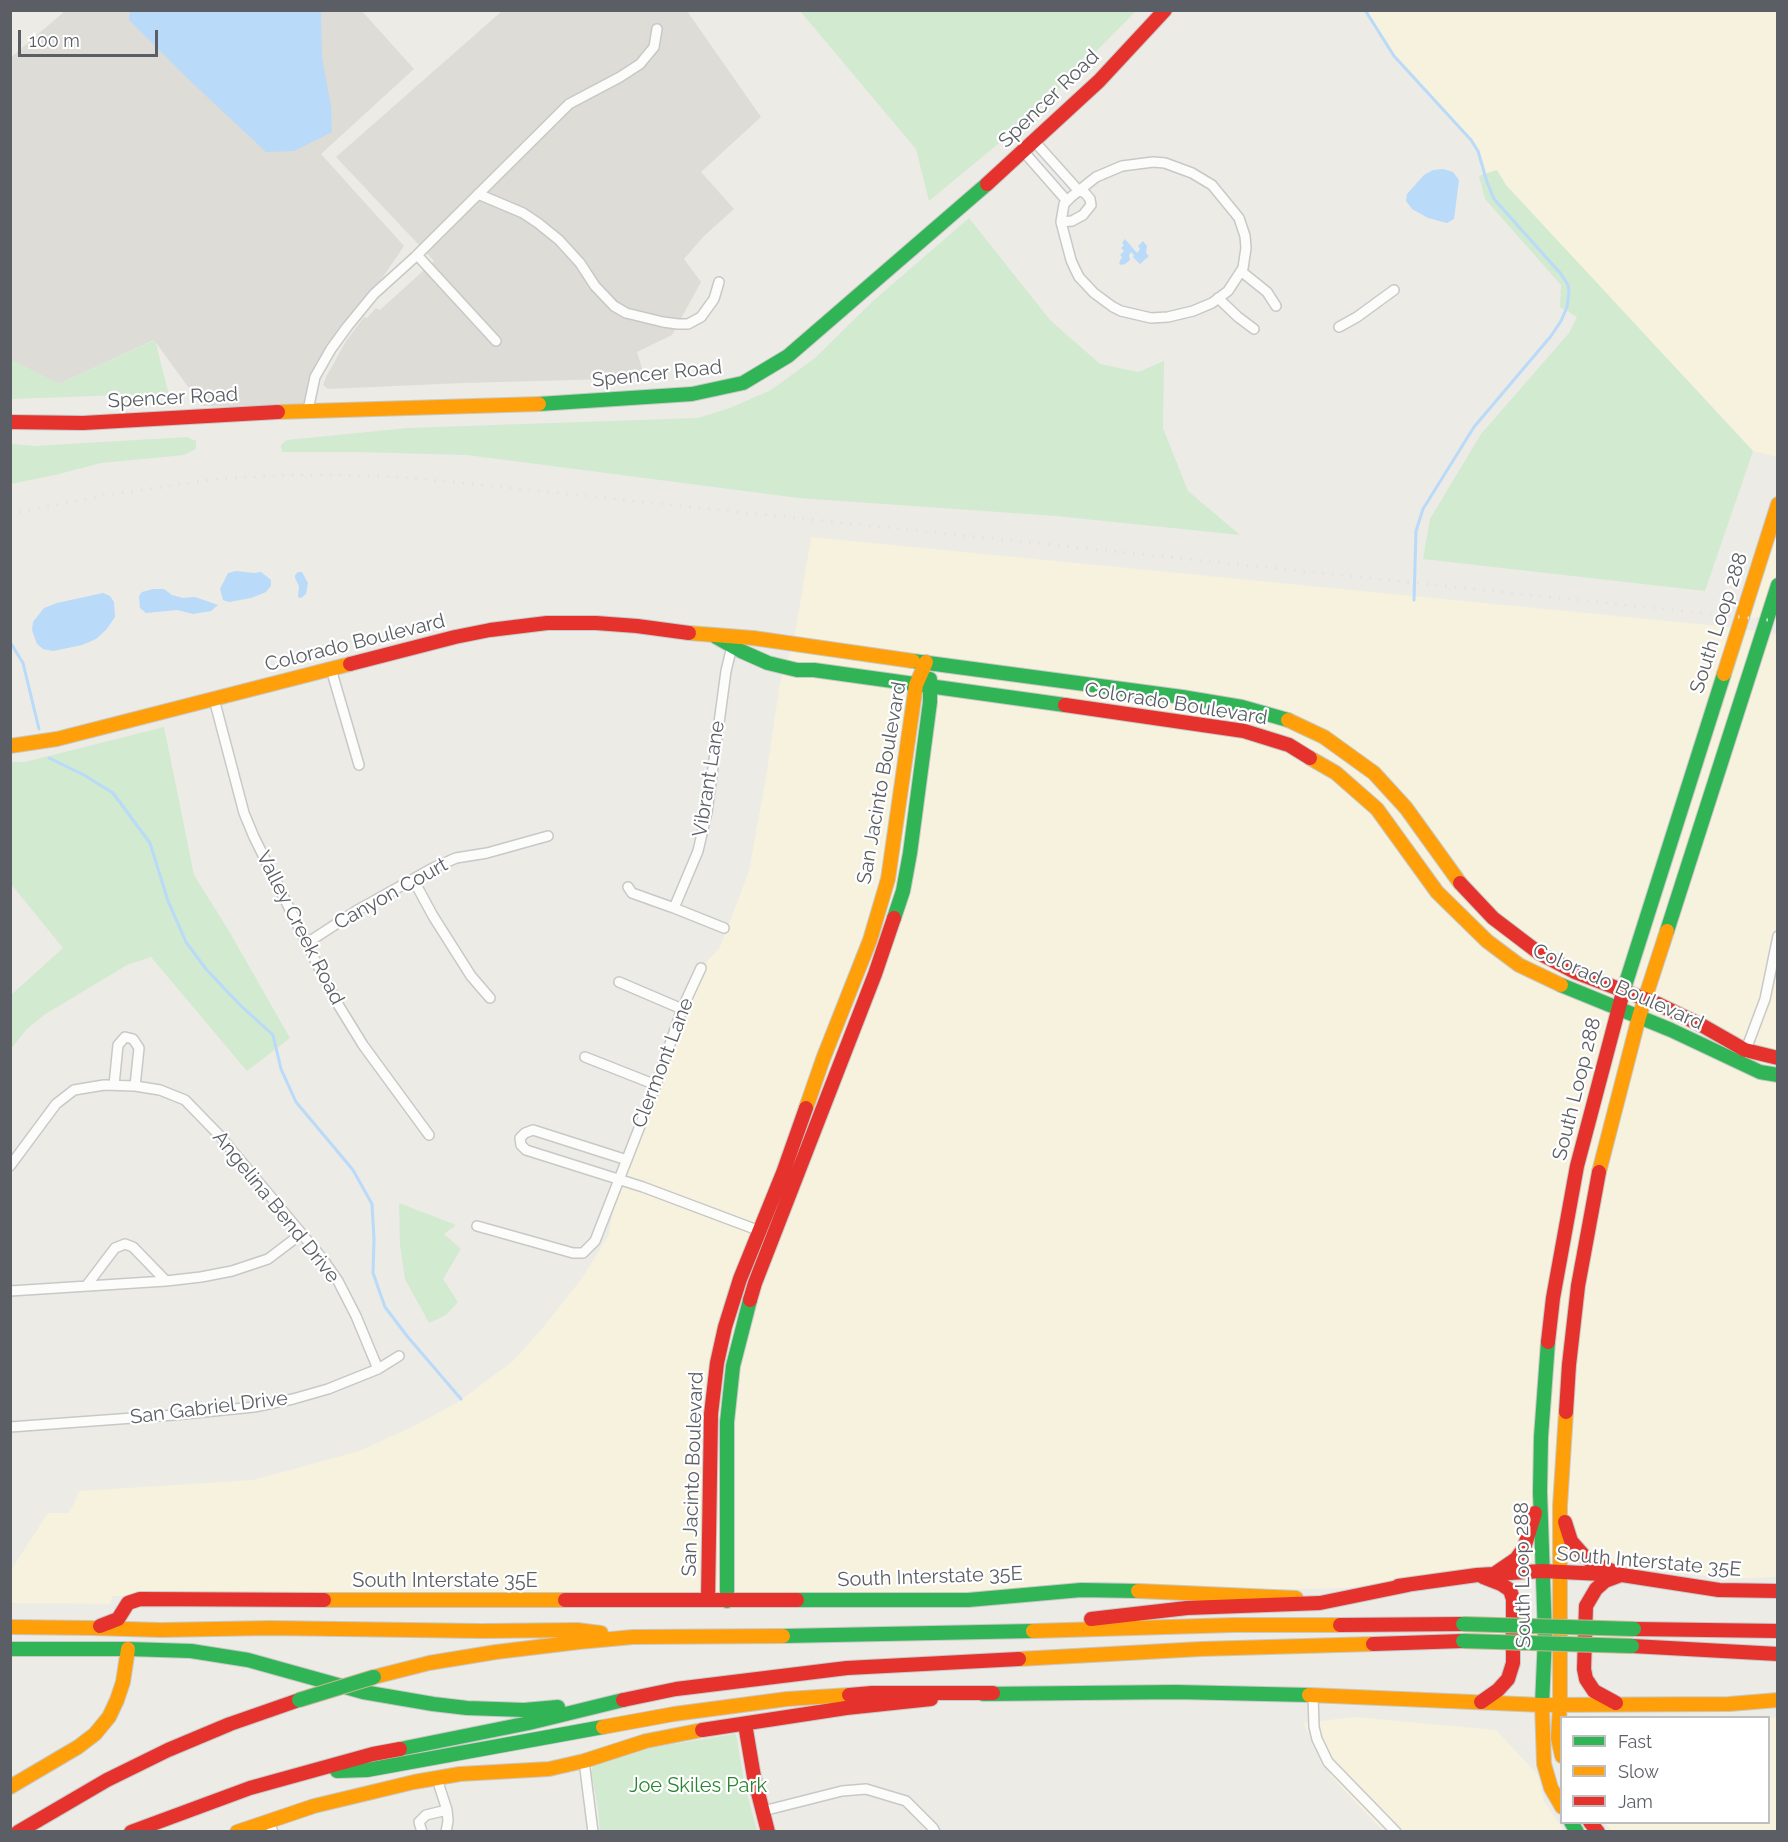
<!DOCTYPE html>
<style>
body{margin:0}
#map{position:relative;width:1788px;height:1842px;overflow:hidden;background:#ecebe6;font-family:Raleway,sans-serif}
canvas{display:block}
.frame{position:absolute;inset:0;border:12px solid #5b5f65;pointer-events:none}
.legend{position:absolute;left:1560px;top:1716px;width:210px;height:108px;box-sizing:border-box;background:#fff;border:2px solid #bdbfc1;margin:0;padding:8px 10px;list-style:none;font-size:18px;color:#5b5f65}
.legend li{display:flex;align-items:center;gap:12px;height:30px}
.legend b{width:30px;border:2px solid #bdbfc1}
.scale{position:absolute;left:18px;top:30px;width:140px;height:27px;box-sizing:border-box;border:3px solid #5b5f65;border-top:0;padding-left:8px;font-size:18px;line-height:21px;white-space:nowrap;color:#5b5f65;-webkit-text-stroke:4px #fff;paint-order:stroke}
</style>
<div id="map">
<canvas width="1788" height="1842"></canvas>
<div class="frame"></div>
<ul class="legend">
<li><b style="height:8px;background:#30b455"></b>Fast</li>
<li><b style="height:8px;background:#ff9f0a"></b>Slow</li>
<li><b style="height:8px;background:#e5322d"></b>Jam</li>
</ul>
<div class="scale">100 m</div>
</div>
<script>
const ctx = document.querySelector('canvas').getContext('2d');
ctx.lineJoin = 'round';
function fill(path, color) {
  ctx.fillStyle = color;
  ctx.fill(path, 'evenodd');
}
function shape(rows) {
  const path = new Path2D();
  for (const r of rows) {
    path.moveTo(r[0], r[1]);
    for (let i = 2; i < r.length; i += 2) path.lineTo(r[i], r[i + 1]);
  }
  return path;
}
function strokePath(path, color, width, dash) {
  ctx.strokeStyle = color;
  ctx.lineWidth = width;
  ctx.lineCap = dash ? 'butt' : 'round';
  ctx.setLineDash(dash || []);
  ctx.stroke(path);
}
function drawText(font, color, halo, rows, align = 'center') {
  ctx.font = font + ' Raleway,sans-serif';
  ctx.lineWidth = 4.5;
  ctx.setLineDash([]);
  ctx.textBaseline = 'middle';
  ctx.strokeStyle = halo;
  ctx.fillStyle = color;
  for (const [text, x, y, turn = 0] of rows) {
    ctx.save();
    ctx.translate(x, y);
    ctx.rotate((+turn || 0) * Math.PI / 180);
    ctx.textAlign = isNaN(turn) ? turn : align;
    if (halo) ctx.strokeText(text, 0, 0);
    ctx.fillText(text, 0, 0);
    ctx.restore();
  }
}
fill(shape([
 [1365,11,1777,11,1777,457,1753,451,1506,185,1497,170,1484,174,1478,151,1471,140,1394,56],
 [1777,504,1777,621,1742,617],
 [811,537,1729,627,1777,634,1777,1577,1728,1579,1555,1558,1348,1588,1241,1590,1099,1581,982,1592,112,1596,111,1604,11,1603,11,1570,48,1513,69,1513,80,1491,253,1480,359,1451,412,1427,458,1402,513,1361,541,1330,583,1277,609,1234,619,1179,701,968,720,947,749,871,766,777,780,682,794,640],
 [1355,1717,1496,1730,1538,1775,1544,1801,1564,1831,1383,1831,1331,1776,1303,1723],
 [1777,1717,1777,1831,1613,1831,1604,1823,1768,1822,1769,1718]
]), '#f6f2de');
fill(shape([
 [361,10,414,69,321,154,404,246,315,377,308,410,202,406,154,340,59,384,11,360,10,58,65,11],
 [502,11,687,11,761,117,701,172,734,209,704,236,684,259,701,282,672,335,637,352,645,378,463,383,328,389,323,385,326,377,346,341,364,317,367,318,376,308,380,310,434,261,336,157]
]), '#dddcd7');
fill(shape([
 [800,11,1136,11,1033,115,929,201,916,149],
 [1497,170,1506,185,1753,451,1705,591,1423,559,1430,519,1481,434,1569,333,1577,317,1560,307,1561,285,1485,199,1479,176],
 [969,218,1050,320,1100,364,1138,372,1164,361,1163,428,1188,491,1240,535,1056,516,799,498,467,455,357,452,282,452,281,445,287,440,408,428,698,418,730,408,771,390,815,358,873,301],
 [155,340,169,395,119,395,11,399,11,360,59,384],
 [187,437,196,441,196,449,184,455,101,463,59,474,11,484,11,444,36,446],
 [164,727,194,875,229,931,290,1038,247,1071,151,957,127,965,44,1015,26,1030,11,1049,11,995,63,948,11,884,11,762,25,762],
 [399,1203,456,1225,444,1234,461,1249,443,1279,458,1302,446,1315,429,1323,405,1279,400,1245],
 [736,1734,745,1786,757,1831,600,1831,598,1808,591,1772,594,1763,649,1748]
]), '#d2ead0');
fill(shape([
 [130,10,321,11,322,58,331,106,332,132,294,151,266,152,184,75,129,20],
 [1443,169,1453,172,1459,180,1454,219,1447,223,1428,218,1412,209,1406,201,1407,194,1424,175,1433,170],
 [1125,239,1137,253,1140,249,1138,246,1143,241,1147,246,1146,253,1149,256,1140,264,1133,257,1134,255,1131,252,1129,255,1130,260,1125,264,1121,265,1119,263,1122,257,1120,255,1124,251,1121,248,1124,245,1122,243],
 [236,571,254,573,261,572,271,580,271,586,266,592,251,598,229,602,223,600,220,589,228,573],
 [298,572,302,572,308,583,306,594,301,598,298,597,299,586,295,578,295,575],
 [153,589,164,589,172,595,183,598,195,597,218,605,211,611,193,614,177,610,146,613,140,608,139,596,142,592],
 [103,593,110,596,114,602,115,617,106,630,96,639,82,645,53,651,43,649,37,644,32,630,33,622,44,608,57,603]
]), '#b9daf8');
strokePath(shape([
 [1365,10,1394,56,1471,140,1478,151,1487,182,1494,199,1561,274,1568,285,1569,292,1567,307,1561,321,1551,336,1474,427,1423,509,1416,531,1414,600],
 [10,642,23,663,39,729],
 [49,758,84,775,113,793,150,843,168,901,186,942,206,969,239,1004,273,1035,281,1069,296,1102,353,1170,372,1204,374,1240,373,1273,385,1307,407,1336,461,1399]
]), '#b9daf8', 3);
const street = shape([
 [1035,142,1078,190,1085,193,1090,199,1091,205,1083,215,1072,221,1061,222],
 [1024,152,1067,201],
 [1153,162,1165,163,1192,173,1212,185,1239,218,1245,236,1246,248,1243,268,1228,291,1212,303,1193,311,1168,317,1151,318,1121,311,1113,307,1094,293,1079,277,1075,269,1071,260,1061,222,1064,204,1071,197,1096,177,1122,166,1153,162],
 [478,194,523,213,538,223,559,240,580,263,595,286,614,306,626,313,663,322,678,324,688,324,701,317,714,299,719,282],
 [417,255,496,341],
 [1242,272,1267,292,1276,306],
 [1218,298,1238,317,1254,329],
 [1339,327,1357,317,1394,290],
 [308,410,315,377,331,349,347,327,374,294,415,257,569,104,620,77,640,64,654,47,657,29],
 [331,669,359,765],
 [214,699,244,813,254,837,318,966,339,1006,363,1045,429,1135],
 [413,879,433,916,471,976,490,998],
 [628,887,632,893,674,908,724,928],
 [674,908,698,851,707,812,726,671,732,646],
 [307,943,356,911,433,868,456,858,487,853,548,836],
 [619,982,682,1009],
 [1744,1055,1765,999,1778,936],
 [585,1057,656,1085],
 [114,1085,118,1045,125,1037,133,1039,139,1048,135,1086],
 [627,1160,533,1130,525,1133,520,1138,521,1145,526,1150,643,1187,760,1231],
 [10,1166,56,1104,74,1090,104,1085,135,1086,160,1090,185,1100,220,1136,322,1258,338,1281,356,1316,378,1369],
 [477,1226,573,1253,583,1253,595,1241,656,1085,682,1009,701,968],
 [87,1285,115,1248,125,1244,133,1247,166,1281],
 [10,1291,166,1281,201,1277,232,1271,268,1259,301,1234],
 [10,1427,174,1415,254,1407,293,1399,328,1389,378,1369,399,1356],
 [1313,1694,1314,1727,1317,1739,1328,1762,1396,1832],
 [584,1761,593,1832],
 [437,1779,447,1810],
 [763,1811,842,1791,866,1789,906,1801,933,1828,935,1832],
 [268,1820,273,1832],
 [422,1832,419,1822,426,1815,447,1810,448,1821,446,1832]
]);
const fast = shape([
 [539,404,692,394,743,383,788,356,987,184],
 [716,637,741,651,768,663,797,670,814,670,1065,705],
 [913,661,1182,697,1242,707,1288,720],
 [894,918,903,891,910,853,930,702,930,679],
 [1667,931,1778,585],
 [1561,985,1671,1030,1760,1072,1778,1075],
 [1623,992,1724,674],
 [797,1600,968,1600,1081,1590,1138,1591],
 [727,1601,727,1422,733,1366,750,1300],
 [783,1636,1033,1631],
 [10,1649,128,1649],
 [128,1649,191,1651,248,1660,363,1692,433,1704,467,1708,524,1710,558,1707],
 [983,1694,1176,1692,1309,1695],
 [1542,1705,1545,1636,1540,1492,1541,1437,1548,1342],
 [400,1749,529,1723,623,1700],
 [337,1771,367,1770,603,1727],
 [1571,1822,1577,1832]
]);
const slow = shape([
 [278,412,539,404],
 [689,633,753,638,913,661],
 [1724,674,1778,504],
 [1288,720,1324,737,1374,773,1406,808,1460,883],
 [10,746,57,739,350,664],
 [1310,758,1336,773,1377,809,1437,892,1487,941,1519,965,1561,985],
 [806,1108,823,1059,870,940,888,879,916,685,926,662],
 [1599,1172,1639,1017,1667,931],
 [1138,1591,1296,1598],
 [324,1600,565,1600],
 [10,1627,92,1628],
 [92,1628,161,1630,270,1628,481,1631,577,1630,601,1633],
 [1033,1631,1234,1625,1340,1625],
 [1019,1659,1201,1649,1373,1644],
 [374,1677,429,1663,496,1652,579,1642,633,1637,783,1636],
 [1309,1695,1542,1705,1729,1704,1778,1700],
 [1560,1704,1558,1738,1562,1756],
 [1560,1704,1560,1506,1566,1412],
 [1542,1705,1544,1764,1551,1788,1562,1807],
 [603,1727,674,1714,787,1699,849,1695],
 [10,1787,78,1747,95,1734,109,1717,117,1700,123,1682,128,1649],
 [237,1832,314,1806,414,1782,460,1774,549,1769,584,1761,646,1741,702,1730]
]);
const jam = shape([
 [987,184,1099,81,1165,10],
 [10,422,83,423,278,412],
 [350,664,455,637,490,630,547,623,596,623,637,626,689,633],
 [1065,705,1244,731,1289,745,1310,758],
 [1460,883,1493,918,1539,953,1575,972,1658,1004,1703,1026,1745,1050,1778,1058],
 [750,1300,755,1283,875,974,894,918],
 [1548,1342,1553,1298,1577,1166,1623,992],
 [1566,1412,1569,1365,1578,1286,1599,1172],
 [1565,1522,1571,1541,1585,1557,1595,1564,1622,1575],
 [1494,1574,1516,1559,1524,1548,1535,1513],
 [1398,1586,1477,1575,1542,1571,1622,1575,1719,1590,1778,1591],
 [565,1600,797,1600],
 [708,1600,711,1414,717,1363,725,1327,740,1279,783,1173,806,1108],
 [1091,1619,1187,1608,1320,1603,1408,1585],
 [1340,1625,1463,1624],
 [100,1626,118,1619,128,1603,140,1599,324,1600],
 [1634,1629,1778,1631],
 [1373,1644,1463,1641],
 [1632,1646,1778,1654],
 [849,1695,872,1693,993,1693],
 [623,1700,676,1689,847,1668,1019,1659],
 [1481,1702,1498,1690,1508,1679,1513,1663,1513,1599,1510,1590,1501,1584,1483,1577],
 [1616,1703,1594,1691,1586,1679,1584,1669,1586,1606,1596,1589,1605,1581,1621,1575],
 [745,1724,754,1777,768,1832],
 [702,1730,846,1708,931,1699],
 [1590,1822,1598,1832],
 [18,1832,107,1780,168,1750,230,1724,299,1700],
 [131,1832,250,1788,373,1754,400,1749]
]);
strokePath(street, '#c8c8c7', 12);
strokePath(fast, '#c8c9c8', 16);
strokePath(slow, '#c8c9c8', 16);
strokePath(jam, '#c8c9c8', 16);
strokePath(street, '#fcfcfb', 9);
strokePath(fast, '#30b455', 14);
strokePath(slow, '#ff9f0a', 14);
strokePath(jam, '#e5322d', 14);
strokePath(shape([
 [10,514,107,495,218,479,283,475,346,475,415,478,1778,621]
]), '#e3e3e3', 3, [1.5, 8]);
const fastBridge = shape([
 [1463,1624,1634,1629],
 [1463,1641,1632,1646],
 [299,1700,374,1677]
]);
strokePath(fastBridge, '#c4b793', 16, []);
strokePath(fastBridge, '#30b455', 14);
drawText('20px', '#5b5f65', '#fff', [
 ["Spencer Road",1049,99,-44],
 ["Spencer Road",657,374,-6],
 ["Spencer Road",173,398,-3],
 ["South Loop 288",1719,623,-72],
 ["Colorado Boulevard",355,643,-14],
 ["Colorado Boulevard",1176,704,9],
 ["Vibrant Lane",709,779,-81],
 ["San Jacinto Boulevard",882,783,-80],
 ["Canyon Court",391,894,-29],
 ["Valley Creek Road",300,928,63],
 ["Colorado Boulevard",1618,987,24],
 ["Clermont Lane",663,1063,-69],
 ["South Loop 288",1577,1089,-76],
 ["Angelina Bend Drive",276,1207,51],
 ["San Gabriel Drive",209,1408,-7],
 ["San Jacinto Boulevard",693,1474,-88],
 ["South Interstate 35E",1649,1562,5],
 ["South Loop 288",1523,1575,-91],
 ["South Interstate 35E",930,1577,-2],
 ["South Interstate 35E",445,1581]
]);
drawText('20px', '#2b8433', '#fff', [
 ["Joe Skiles Park",698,1786]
]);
</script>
